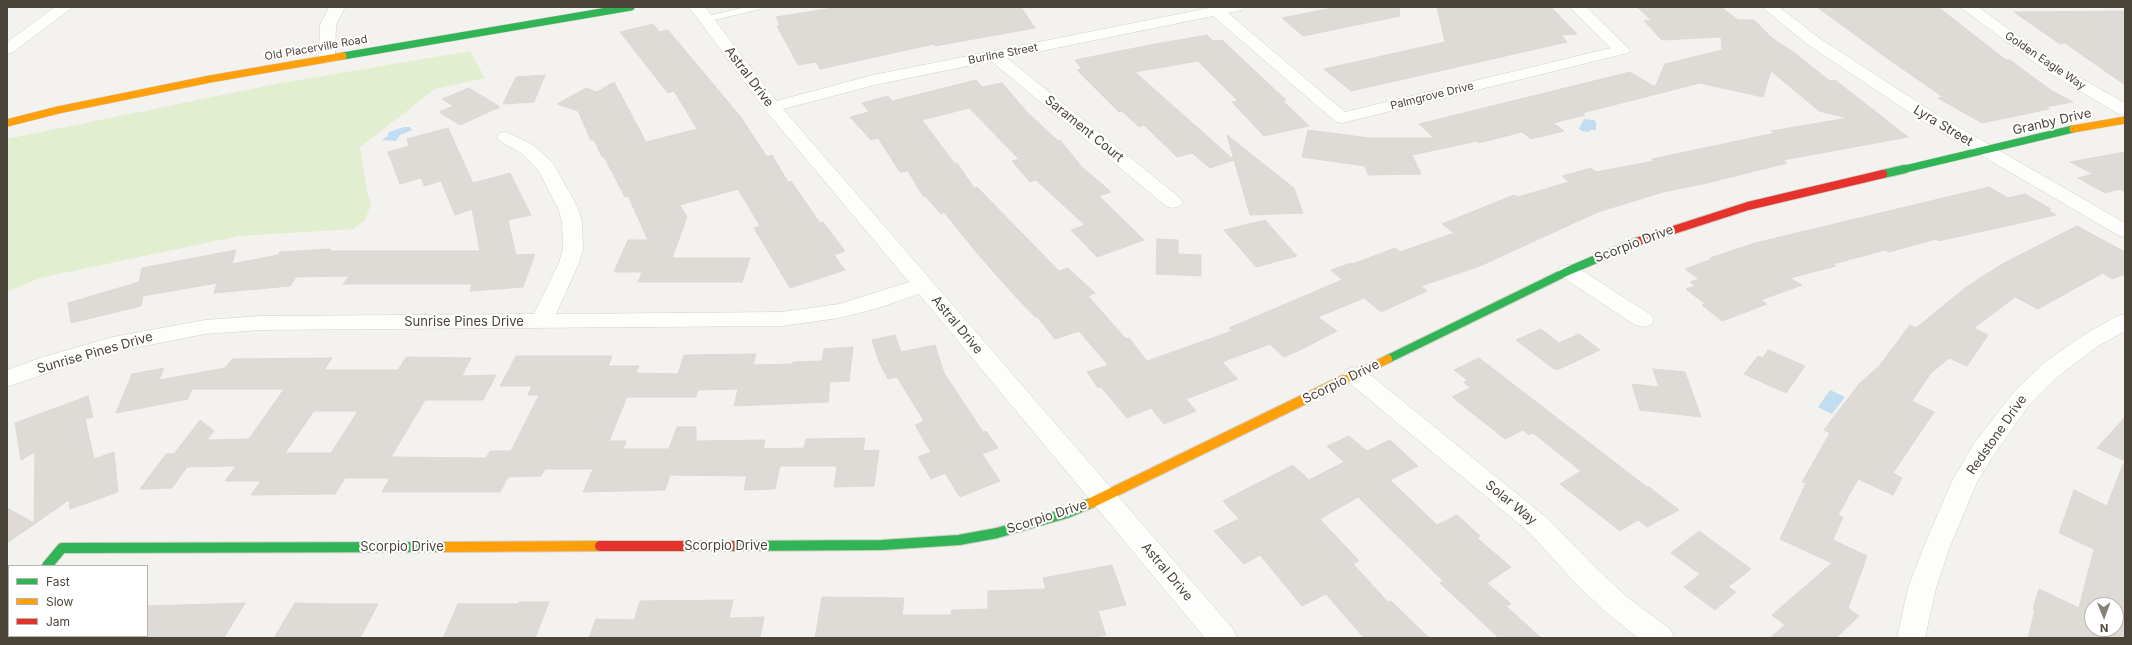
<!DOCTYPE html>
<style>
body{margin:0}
#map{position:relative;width:2132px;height:645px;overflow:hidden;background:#f4f2ee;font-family:Inter,sans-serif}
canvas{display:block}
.frame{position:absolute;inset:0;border:8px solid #4b4439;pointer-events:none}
.legend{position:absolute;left:8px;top:565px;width:140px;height:72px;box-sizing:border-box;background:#fff;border:1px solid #b7b4b0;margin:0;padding:5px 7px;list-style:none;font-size:12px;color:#4b4439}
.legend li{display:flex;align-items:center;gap:8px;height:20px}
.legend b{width:20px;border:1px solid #b7b4b0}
.north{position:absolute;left:2084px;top:597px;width:40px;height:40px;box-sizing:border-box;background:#fff;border:1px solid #b7b4b0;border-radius:50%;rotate:179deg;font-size:11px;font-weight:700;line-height:16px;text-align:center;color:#4b4439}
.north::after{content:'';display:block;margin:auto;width:14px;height:18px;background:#868178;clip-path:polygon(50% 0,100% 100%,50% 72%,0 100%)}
</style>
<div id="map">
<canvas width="2132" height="645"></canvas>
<div class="frame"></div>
<ul class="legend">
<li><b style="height:5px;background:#30b455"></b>Fast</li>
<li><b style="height:5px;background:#ff9f0a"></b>Slow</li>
<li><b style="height:5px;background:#e5322d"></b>Jam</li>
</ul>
<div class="north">N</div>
</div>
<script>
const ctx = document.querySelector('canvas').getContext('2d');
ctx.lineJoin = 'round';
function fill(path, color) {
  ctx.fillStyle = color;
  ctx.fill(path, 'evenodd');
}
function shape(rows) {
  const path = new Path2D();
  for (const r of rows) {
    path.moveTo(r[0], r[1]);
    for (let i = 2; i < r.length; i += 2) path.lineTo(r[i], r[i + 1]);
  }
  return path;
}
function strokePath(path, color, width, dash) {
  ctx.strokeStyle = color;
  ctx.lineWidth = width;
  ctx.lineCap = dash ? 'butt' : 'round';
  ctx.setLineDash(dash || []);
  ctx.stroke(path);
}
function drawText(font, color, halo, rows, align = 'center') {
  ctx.font = font + ' Inter,sans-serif';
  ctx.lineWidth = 4;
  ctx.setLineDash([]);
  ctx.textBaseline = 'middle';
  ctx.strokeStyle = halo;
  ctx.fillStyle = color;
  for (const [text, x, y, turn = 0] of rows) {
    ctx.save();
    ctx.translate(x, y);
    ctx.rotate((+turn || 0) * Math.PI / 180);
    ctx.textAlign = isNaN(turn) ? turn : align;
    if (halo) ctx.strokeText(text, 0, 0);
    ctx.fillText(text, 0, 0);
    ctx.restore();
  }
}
fill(shape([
 [470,51,485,78,435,89,360,147,367,192,371,204,365,220,353,229,239,236,40,278,7,292,7,139,281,83]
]), '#e1eecf');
fill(shape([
 [1584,119,1594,120,1596,122,1596,130,1590,130,1589,132,1582,131,1579,129],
 [404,127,410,127,412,130,400,135,396,141,382,140,388,136,389,132],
 [1830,390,1845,397,1832,414,1818,407]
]), '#c0ddf1');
const building = shape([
 [839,7,1021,7,1035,28,935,46,934,44,820,69,816,62,798,65,777,26,780,25,776,17,839,7],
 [1337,7,1399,7,1400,16,1303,36,1282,18,1337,7],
 [1437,7,1551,7,1577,34,1561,35,1567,42,1351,91,1324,69,1445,42,1437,7],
 [1637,7,1721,7,1738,20,1754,20,1772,38,1796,54,1830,81,1835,80,1908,137,1783,160,1787,163,1707,183,1663,192,1598,212,1480,266,1421,286,1427,291,1381,312,1364,298,1318,317,1337,331,1300,350,1284,357,1270,344,1222,362,1238,379,1186,399,1196,411,1164,424,1151,408,1127,418,1101,387,1098,388,1087,372,1108,365,1079,331,1055,339,1037,317,1035,317,1014,295,976,252,944,212,941,214,925,196,923,196,908,171,900,172,878,138,871,140,850,117,869,112,862,103,888,96,892,101,976,80,982,87,1002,83,1027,112,1058,141,1060,140,1082,167,1111,192,1099,196,1144,240,1097,257,1071,230,1085,225,1036,180,1030,182,1012,161,1019,159,969,108,922,120,955,164,957,163,974,188,977,187,1059,271,1068,268,1095,293,1088,296,1126,339,1129,338,1147,361,1232,331,1229,328,1342,280,1331,270,1351,263,1353,264,1395,248,1400,252,1454,233,1442,224,1514,195,1518,197,1569,182,1562,176,1591,168,1596,172,1654,161,1652,159,1775,133,1771,131,1848,118,1819,111,1771,71,1763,97,1700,83,1582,113,1585,115,1553,123,1564,131,1531,139,1522,132,1479,143,1477,141,1412,155,1421,174,1368,175,1365,166,1302,157,1308,130,1369,138,1434,138,1419,124,1630,72,1655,87,1665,64,1722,50,1721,37,1662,40,1644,21,1651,20,1637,7],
 [1817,7,1938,7,2006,60,2010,60,2052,91,2073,102,2045,107,2049,109,1982,123,1938,98,1943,97,1884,56,1817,7],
 [2125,11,2125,85,2065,43,2060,44,2014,12,2125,11],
 [653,24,659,32,668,30,740,116,767,157,772,155,788,182,791,181,820,223,823,222,845,251,834,255,845,270,790,288,754,228,760,226,738,189,680,205,687,217,672,258,750,258,742,282,638,282,642,272,614,272,628,240,648,240,628,196,625,197,604,157,602,157,594,140,591,140,578,111,557,104,586,88,597,92,614,82,646,142,697,129,674,91,668,93,664,88,620,32,653,24],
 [1207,35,1213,41,1222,40,1286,100,1283,101,1309,126,1264,136,1232,102,1238,101,1198,61,1135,72,1234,160,1227,135,1294,188,1303,213,1250,215,1234,160,1210,168,1192,153,1177,157,1144,125,1139,127,1122,111,1119,112,1077,70,1082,69,1075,60,1150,45,1207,35],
 [545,75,534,102,503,104,516,77,545,75],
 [469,88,500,107,460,125,439,112,453,106,442,99,469,88],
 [448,128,473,183,510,173,531,215,508,220,516,255,535,254,523,287,470,291,472,284,343,284,349,276,296,277,290,286,214,293,217,283,143,296,141,306,71,323,68,303,139,282,142,268,236,250,232,264,278,255,280,252,330,249,330,251,480,251,472,209,455,215,441,181,424,186,421,178,400,184,388,152,409,146,407,139,448,128],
 [2125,152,2125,192,2120,189,2105,193,2078,178,2093,174,2070,162,2125,152],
 [1989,187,2008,198,2025,194,2051,209,2048,210,2056,215,1938,241,1936,239,1889,252,1885,250,1833,264,1836,266,1790,278,1802,285,1761,300,1767,304,1722,321,1702,305,1705,304,1686,289,1695,286,1690,282,1699,279,1685,269,1712,259,1710,258,1755,243,1989,187],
 [1265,220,1297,256,1256,267,1224,230,1265,220],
 [2077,226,2125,252,2125,274,2112,279,2103,273,2038,309,2015,297,1974,328,1988,335,1967,366,1949,358,1931,373,1912,401,1934,412,1893,473,1902,478,1893,495,1858,479,1838,515,1843,517,1833,540,1867,556,1848,608,1859,616,1836,638,1770,638,1785,625,1772,615,1832,563,1780,539,1806,483,1802,482,1830,433,1824,430,1859,384,1880,365,1910,325,1916,328,1965,288,2002,264,2077,226],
 [1157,239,1178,240,1178,254,1201,255,1201,276,1156,274,1157,239],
 [1541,329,1559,343,1579,334,1600,350,1559,369,1554,369,1516,340,1541,329],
 [895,335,901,352,935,345,944,373,983,432,986,431,998,448,982,454,1000,481,960,497,945,473,931,479,918,457,931,452,915,425,924,421,897,377,888,379,879,362,872,340,895,335],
 [853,347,849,381,830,382,828,402,734,406,738,389,698,390,696,397,627,397,609,441,626,441,623,449,669,449,677,427,696,427,696,441,765,440,763,449,804,448,806,439,865,438,863,451,879,450,874,486,834,487,837,466,780,466,775,489,744,490,747,476,670,475,665,490,583,492,593,469,545,469,541,476,508,477,500,492,382,492,390,478,345,478,335,494,251,495,261,481,225,481,236,466,187,467,172,488,140,489,166,454,174,454,200,420,214,431,207,440,249,439,284,389,192,389,188,399,116,413,132,374,164,368,159,380,225,368,232,359,332,358,324,370,398,370,406,357,471,358,462,376,496,375,483,400,425,400,391,457,486,458,490,451,511,451,539,395,528,395,532,386,500,386,516,356,612,356,608,366,639,366,636,373,678,374,684,355,756,354,753,365,793,364,793,362,822,361,824,349,853,347],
 [314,411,358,411,331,453,285,453,314,411],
 [1768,350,1805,366,1786,393,1744,374,1758,356,1763,358,1768,350],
 [1479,358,1647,487,1648,486,1679,510,1647,527,1638,520,1620,531,1560,484,1581,471,1533,433,1529,435,1523,430,1505,439,1452,397,1470,388,1464,382,1467,380,1454,370,1479,358],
 [1653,369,1685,372,1701,417,1640,410,1632,384,1659,387,1653,369],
 [88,396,93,417,85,419,94,459,114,452,118,492,70,509,69,500,7,543,7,508,34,523,35,452,21,460,15,423,88,396],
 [2125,417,2125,461,2097,448,2125,417],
 [1349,436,1367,451,1390,440,1418,466,1390,480,1437,525,1457,515,1480,536,1477,538,1511,567,1487,583,1511,604,1506,606,1541,638,1499,638,1440,583,1443,581,1358,497,1320,519,1359,561,1353,564,1388,602,1391,601,1429,638,1364,638,1326,594,1302,606,1260,555,1244,564,1214,531,1239,519,1223,501,1293,465,1309,480,1344,462,1327,446,1349,436],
 [2123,464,2125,464,2125,638,2028,638,2035,610,2033,609,2039,589,2079,608,2094,549,2059,533,2074,490,2107,506,2123,464],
 [2092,605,2116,605,2116,629,2092,629,2092,605],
 [1699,531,1751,569,1728,587,1736,592,1715,610,1684,587,1700,574,1671,553,1699,531],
 [1112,565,1126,605,1098,611,1106,635,1092,638,815,638,822,597,904,598,902,615,951,615,952,610,988,609,988,591,1046,589,1043,578,1112,565],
 [733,600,729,618,764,617,760,638,589,638,596,619,634,620,640,601,733,600],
 [519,602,549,602,535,638,443,638,458,604,519,604,519,602],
 [245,603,224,638,147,638,147,606,245,603],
 [295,603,329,604,378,604,360,638,274,638,295,603]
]);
fill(building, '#dedbd6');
strokePath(building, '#dcd9d4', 1);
const lane = shape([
 [746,7,762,7,761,9,706,22,701,19,703,17,746,7]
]);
const street = shape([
 [55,7,73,7,13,52,7,54,7,42,55,7],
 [329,7,345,7,336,25,335,58,333,61,327,63,321,61,319,58,320,25,329,7],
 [689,7,705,7,776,101,873,75,1214,7,1245,7,1242,10,1228,13,1345,112,1611,48,1569,7,1586,7,1630,50,1628,53,1342,123,1336,122,1213,16,1007,58,1180,198,1183,202,1180,206,1173,208,1166,206,991,61,875,85,783,109,1233,629,1237,638,1205,638,919,294,875,309,839,318,781,326,261,330,205,334,114,352,56,370,7,387,7,370,40,358,113,337,205,320,261,316,534,314,559,263,563,249,562,222,558,208,538,170,521,153,500,141,497,137,500,133,506,132,533,145,553,163,578,208,582,222,583,249,579,263,556,314,781,312,839,304,909,282,766,111,689,7],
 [1762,7,1779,7,1819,38,1936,114,2125,223,2125,237,2118,235,1924,122,1807,44,1762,7],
 [1960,7,1978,7,2061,67,2125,103,2125,115,2119,114,2049,73,1960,7],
 [1568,265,1575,266,1651,315,1654,320,1651,325,1643,327,1635,325,1561,276,1558,271,1561,266,1568,265],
 [2125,314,2125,331,2098,346,2061,374,2029,405,1991,459,1977,482,1949,549,1936,588,1925,638,1897,638,1908,588,1923,549,1952,481,1973,445,2013,393,2045,362,2082,336,2117,316,2125,314],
 [1355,367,1363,369,1548,519,1597,569,1627,597,1670,629,1674,638,1638,638,1607,613,1577,585,1530,533,1347,381,1343,375,1347,369,1355,367],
 [9,602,9,627,7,628,7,603,9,602]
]);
const fastFar2 = shape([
 [343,56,631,7],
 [1901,170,2073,129]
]);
const fastFar1 = shape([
 [1883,174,1905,169],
 [1388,359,1568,271,1636,242]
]);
const fast = shape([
 [731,546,882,545,959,540,997,533,1067,513,1091,503],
 [47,566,62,548,446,547]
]);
const slowFar2 = shape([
 [7,123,58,110,210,79,343,56],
 [2073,129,2125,120]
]);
const slowFar1 = shape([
 [1342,381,1388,359]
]);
const slow = shape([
 [1091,503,1344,380],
 [446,547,600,546]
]);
const jamFar1 = shape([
 [1636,242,1748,206,1883,174]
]);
const jam = shape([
 [600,546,731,546]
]);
strokePath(lane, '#d2d0cb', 1);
strokePath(street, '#d2d0cb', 1);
strokePath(fastFar2, '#d3cfc5', 8);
strokePath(fastFar1, '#d3cfc5', 10);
strokePath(fast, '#d3cfc5', 12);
strokePath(slowFar2, '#d3cfc5', 8);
strokePath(slowFar1, '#d3cfc5', 10);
strokePath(slow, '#d3cfc5', 12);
strokePath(jamFar1, '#d3cfc5', 10);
strokePath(jam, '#d3cfc5', 12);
fill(lane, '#fdfdfc');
fill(street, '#fdfdfc');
strokePath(fastFar2, '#30b455', 7);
strokePath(fastFar1, '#30b455', 8);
strokePath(fast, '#30b455', 10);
strokePath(slowFar2, '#ff9f0a', 7);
strokePath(slowFar1, '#ff9f0a', 8);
strokePath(slow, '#ff9f0a', 10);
strokePath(jamFar1, '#e5322d', 8);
strokePath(jam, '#e5322d', 10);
drawText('11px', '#4b4439', '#fff', [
 ["Old Placerville Road",316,48,-10],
 ["Burline Street",1003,54,-11],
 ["Golden Eagle Way",2045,61,34],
 ["Palmgrove Drive",1432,96,-14]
]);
drawText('13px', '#4b4439', '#fff', [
 ["Astral Drive",749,77,53],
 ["Granby Drive",2052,122,-13],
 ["Lyra Street",1943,126,31],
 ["Sarament Court",1084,129,39],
 ["Scorpio Drive",1634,244,-21],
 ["Sunrise Pines Drive",464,322],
 ["Astral Drive",957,325,50],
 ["Sunrise Pines Drive",95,353,-16],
 ["Scorpio Drive",1341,382,-26],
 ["Redstone Drive",1997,435,-55],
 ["Solar Way",1511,503,39],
 ["Scorpio Drive",1047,517,-18],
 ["Scorpio Drive",726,546],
 ["Scorpio Drive",402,547],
 ["Astral Drive",1167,572,50]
]);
</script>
